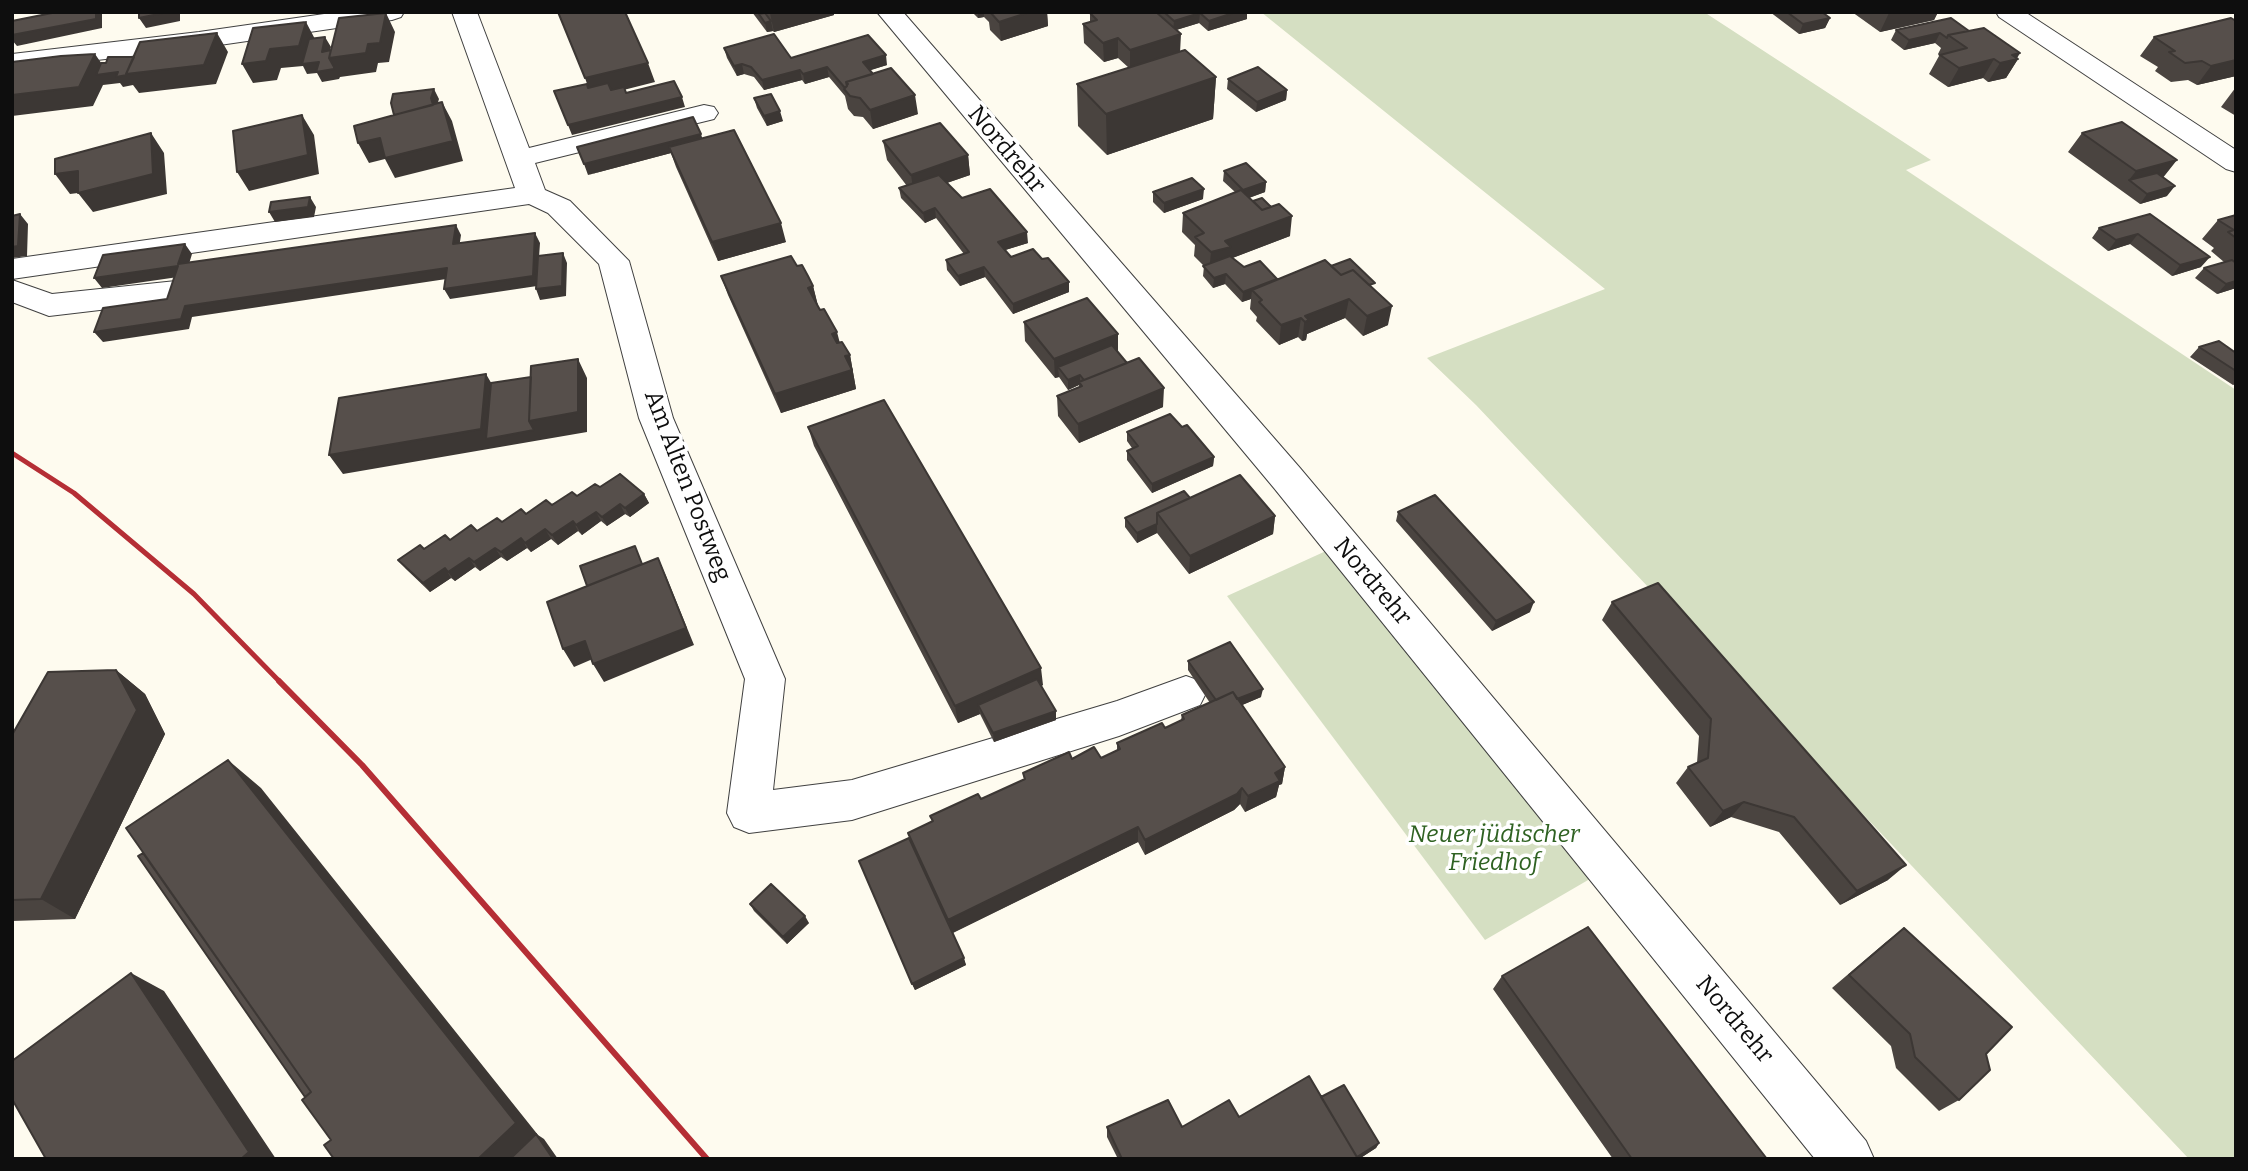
<!DOCTYPE html>
<meta charset="utf-8">
<style>
body{margin:0}
#map{position:relative;width:2248px;height:1171px;overflow:hidden;background:#fefbef;font-family:Bitter,serif}
canvas{display:block}
.frame{position:absolute;inset:0;border:14px solid #0e0e0e;pointer-events:none}
</style>
<div id="map">
<canvas width="2248" height="1171"></canvas>
<div class="frame"></div>
</div>
<script>
const ctx = document.querySelector('canvas').getContext('2d');
ctx.lineJoin = 'round';
function fill(path, color) {
  ctx.fillStyle = color;
  ctx.fill(path, 'evenodd');
}
function shape(rows) {
  const path = new Path2D();
  for (const r of rows) {
    path.moveTo(r[0], r[1]);
    for (let i = 2; i < r.length; i += 2) path.lineTo(r[i], r[i + 1]);
  }
  return path;
}
function strokePath(path, color, width, dash) {
  ctx.strokeStyle = color;
  ctx.lineWidth = width;
  ctx.lineCap = dash ? 'butt' : 'round';
  ctx.setLineDash(dash || []);
  ctx.stroke(path);
}
function drawText(font, color, halo, rows, align = 'center') {
  ctx.font = font + ' Bitter,serif';
  ctx.lineWidth = 7;
  ctx.setLineDash([]);
  ctx.textBaseline = 'middle';
  ctx.strokeStyle = halo;
  ctx.fillStyle = color;
  for (const [text, x, y, turn = 0] of rows) {
    ctx.save();
    ctx.translate(x, y);
    ctx.rotate((+turn || 0) * Math.PI / 180);
    ctx.textAlign = isNaN(turn) ? turn : align;
    if (halo) ctx.strokeText(text, 0, 0);
    ctx.fillText(text, 0, 0);
    ctx.restore();
  }
}
fill(shape([
 [1261,12,1704,12,1931,160,1906,170,2236,390,2236,1159,2189,1159,1476,405,1427,358,1605,289],
 [1326,551,1595,876,1485,940,1227,596]
]), '#d5dfc2');
const minor = shape([
 [338,12,404,12,401,17,392,20,199,48,12,70,12,54,199,32,338,12],
 [452,12,477,12,529,148,704,105,714,107,718,113,714,119,535,163,545,190,570,201,629,261,673,418,785,679,773,790,852,780,1117,701,1186,676,1200,681,1206,693,1200,705,1119,736,852,820,749,833,734,827,727,813,745,679,639,418,599,264,548,213,529,204,12,279,12,259,515,188,452,12],
 [877,12,903,12,1300,468,1866,1141,1874,1159,1815,1159,1274,488,877,12],
 [1996,12,2025,12,2236,150,2236,172,2226,169,1999,17,1996,12],
 [12,280,52,294,176,281,187,284,192,291,187,298,176,301,49,316,12,302,12,280]
]);
strokePath(minor, '#414141', 2);
fill(minor, '#fff');
strokePath(shape([
 [12,453,74,493,194,594,281,683]
]), '#b52e35', 5);
strokePath(shape([
 [279,681,362,765,707,1159]
]), '#b52e35', 6);
fill(shape([
 [752,12,834,12,834,15,774,32,773,31,767,32],
 [972,12,1047,12,1048,26,1001,41,990,30,989,22,984,17,978,18],
 [1093,12,1247,12,1247,19,1208,31,1199,23,1176,30,1180,51,1216,77,1213,119,1107,155,1078,126,1077,84,1129,68,1118,58,1104,62,1084,43,1083,24,1090,22,1090,13],
 [1770,12,1822,12,1830,18,1825,28,1799,34],
 [1852,12,1938,12,1934,20,1880,32],
 [2236,21,2236,76,2197,85,2188,80,2171,82,2155,71,2158,67,2140,56,2154,37],
 [1896,30,1969,31,2018,59,2006,78,1988,82,1983,78,1948,87,1929,74,1939,56,1938,54,1941,48,1935,43,1904,50,1891,40],
 [724,48,791,58,887,65,870,70,918,114,873,129,863,117,854,116,848,109,845,96,829,77,805,84,802,80,764,90,754,77,744,74,737,76,727,58],
 [1228,79,1287,90,1286,100,1256,112,1227,89],
 [2236,87,2236,116,2221,107],
 [754,98,783,121,767,126,757,108],
 [2082,133,2164,178,2167,196,2140,204,2068,152],
 [703,138,786,242,718,261,676,167,671,153,588,175],
 [883,141,968,155,970,175,947,183,962,198,1028,243,1005,250,1011,257,1069,292,1013,314,985,277,960,286,947,270,946,260,964,254,936,218,925,223,901,198,899,188,907,186,887,160],
 [1224,171,1266,182,1265,192,1249,198,1290,236,1232,258,1244,267,1277,279,1331,266,1373,289,1388,325,1363,336,1345,318,1307,334,1306,340,1302,341,1298,337,1279,345,1256,321,1257,317,1250,309,1251,299,1242,302,1225,284,1213,288,1203,276,1204,266,1194,256,1195,245,1182,232,1183,213,1235,192,1223,181],
 [1153,192,1203,199,1164,213,1153,202],
 [2150,214,2201,267,2172,276,2130,244,2108,251,2092,238,2099,228],
 [2236,215,2236,288,2217,294,2195,278,2204,268,2224,262,2211,251,2214,248,2202,239,2218,220],
 [797,266,813,286,818,306,840,343,850,355,856,389,781,413,728,295,721,276],
 [1024,322,1118,353,1163,407,1079,443,1058,416,1057,396,1079,388,1079,385,1068,390,1059,377,1055,378,1025,341],
 [2199,347,2236,353,2236,384,2233,385,2190,357],
 [808,427,1043,685,1041,686,1056,711,1056,720,994,742,980,714,958,723,814,446],
 [1182,427,1214,457,1213,466,1152,493,1127,460,1127,451,1132,448,1127,441,1127,432],
 [600,487,644,494,649,503,630,517,625,514,607,526,601,521,582,535,578,531,558,545,551,539,531,552,527,548,507,561,501,557,480,571,475,567,455,581,451,578,430,592,406,569,398,560,424,549],
 [1190,498,1275,516,1273,534,1189,574,1157,533,1137,543,1125,527,1125,518],
 [1398,512,1530,612,1492,631,1396,521],
 [1612,602,1888,880,1840,905,1779,832,1731,817,1710,827,1676,783,1688,767,1697,763,1699,736,1602,620],
 [1188,661,1261,697,1242,705,1285,767,1282,784,1279,785,1276,797,1245,812,1240,804,1234,810,1145,855,1138,842,953,933,966,965,915,990,859,861,910,840,908,833,932,821,930,816,981,799,1024,780,1023,773,1072,759,1101,758,1117,751,1117,743,1165,728,1181,720,1182,715,1210,703,1188,670],
 [116,670,145,694,165,734,75,919,12,921,12,735],
 [750,904,809,923,787,944,754,911],
 [1904,928,1986,1054,1959,1100,1939,1111,1896,1068,1891,1046,1832,988,1886,942],
 [1502,976,1767,1159,1613,1159,1493,989],
 [1321,1097,1379,1143,1376,1148,1359,1159,1118,1159,1107,1137,1107,1127,1182,1127,1239,1117]
]), '#4a4440');
fill(shape([
 [96,12,102,12,102,28,17,46,12,40,12,35],
 [168,12,180,12,180,21,146,28,139,18],
 [758,12,765,12,771,21,773,31,767,32,765,23],
 [772,12,834,12,834,15,774,32,770,13],
 [978,12,984,12,984,17,978,18],
 [1030,12,1047,12,1048,26,1001,41,999,22],
 [1236,12,1247,12,1247,19,1208,31,1209,21],
 [1895,12,1938,12,1934,20,1880,32,1889,13],
 [386,13,395,32,389,62,378,63,376,72,340,77,339,79,322,82,317,73,307,74,303,66,281,68,277,80,253,83,242,64,270,49,306,22,316,41,310,63,368,44],
 [1200,13,1199,23,1173,31,1174,21],
 [1830,18,1825,28,1799,34,1803,24],
 [217,33,228,52,216,84,139,93,133,85,123,87,120,83,103,85,93,106,12,116,12,95,95,54,108,73,118,72,126,74],
 [1940,33,1935,43,1904,50,1909,40],
 [1181,34,1180,53,1130,69,1130,50],
 [325,37,331,47,327,61,322,52],
 [1118,38,1118,58,1104,62,1103,43],
 [2020,53,2016,60,2018,59,2006,78,1988,82,2000,63,2012,55],
 [886,55,887,65,865,72,863,62],
 [1994,59,1983,78,1948,87,1959,68],
 [2236,60,2236,76,2197,85,2211,66],
 [648,63,655,82,592,98,585,78],
 [742,64,744,74,737,76,734,66],
 [827,67,829,77,805,84,803,74],
 [800,70,802,80,764,90,762,80],
 [1216,77,1213,119,1107,155,1106,114],
 [434,89,439,99,436,109,401,134,431,98],
 [1287,90,1286,100,1256,112,1257,102],
 [915,95,918,114,873,129,870,110],
 [682,97,685,107,572,135,568,125],
 [442,102,452,121,463,161,395,178,385,159,369,163,358,143],
 [780,111,783,121,767,126,764,116],
 [302,115,314,135,319,174,249,191,237,172],
 [151,133,164,153,167,194,93,212,78,193,70,194,55,174],
 [701,134,704,144,669,147,671,153,588,175,584,164],
 [968,155,970,175,914,194,911,175],
 [2177,160,2162,179,2129,180,2136,171],
 [1266,182,1265,192,1243,200,1243,190],
 [2175,186,2167,196,2140,204,2147,194],
 [1204,189,1203,199,1164,213,1164,203],
 [310,197,316,207,314,217,275,222,269,212],
 [935,208,936,218,925,223,923,213],
 [20,214,28,224,27,256,12,258,12,247],
 [1292,216,1290,236,1230,259,1209,272,1211,252,1225,241],
 [781,223,786,242,718,261,712,242],
 [456,225,461,235,458,255,453,244],
 [1027,232,1028,243,999,252,998,242],
 [535,233,540,243,537,286,450,299,444,289],
 [2138,234,2130,244,2108,251,2116,240],
 [185,244,192,254,186,274,178,264],
 [563,253,567,263,566,296,540,300,536,289],
 [2210,257,2201,267,2172,276,2180,265],
 [178,266,185,276,102,288,94,278],
 [984,267,985,277,960,286,958,276],
 [447,268,453,278,192,317,189,329,103,342,94,332,185,306],
 [1226,274,1225,284,1213,288,1214,278],
 [1277,279,1252,290,1251,299,1242,302,1243,292],
 [2236,281,2236,288,2217,294,2226,284],
 [1069,282,1069,292,1013,314,1013,304],
 [813,286,818,306,808,288],
 [1349,299,1345,318,1307,334,1306,340,1302,341,1305,316],
 [1392,306,1388,325,1363,336,1367,316],
 [1301,318,1298,337,1279,345,1281,325],
 [837,332,842,351,837,353,832,334],
 [1118,334,1118,353,1058,367,1059,377,1055,378,1054,359],
 [850,355,856,389,781,413,775,394,845,356],
 [578,359,587,378,587,432,343,474,329,455,486,374,497,393,529,421],
 [1080,375,1080,385,1079,382,1079,385,1068,390,1068,380],
 [1164,388,1163,407,1079,443,1078,424],
 [1214,457,1213,466,1152,493,1152,484],
 [644,494,649,503,630,517,625,508],
 [620,504,625,514,607,526,602,517],
 [596,512,601,521,582,535,576,525],
 [1275,516,1273,534,1189,574,1190,556],
 [573,521,578,531,558,545,552,535],
 [1157,524,1157,533,1137,543,1137,533],
 [545,529,551,539,531,552,525,543],
 [521,538,527,548,507,561,501,552],
 [495,548,501,557,480,571,474,562],
 [469,558,475,567,455,581,448,572],
 [658,558,666,576,694,645,604,682,593,664],
 [445,568,451,578,430,592,423,583],
 [1534,602,1530,612,1492,631,1496,621],
 [585,641,595,658,574,667,563,649],
 [1041,668,1043,685,982,712,978,705,980,714,958,723,955,706],
 [116,670,145,694,165,734,75,919,41,899],
 [1263,689,1261,697,1219,715,1220,706],
 [1056,711,1056,720,994,742,993,733],
 [228,760,261,788,538,1135,544,1139,558,1159,478,1159],
 [1285,767,1282,784,1279,785,1276,797,1245,812,1248,796,1275,773],
 [1242,788,1240,804,1234,810,1145,855,1145,840],
 [1744,802,1731,817,1710,827,1723,811],
 [1138,827,1138,842,952,933,948,920],
 [1906,865,1888,880,1840,905,1857,891],
 [805,916,809,923,787,944,783,937],
 [964,958,966,965,915,990,912,984],
 [131,973,164,991,276,1159,241,1159],
 [1379,1143,1376,1148,1359,1159,1354,1159]
]), '#3c3734');
const building = shape([
 [57,12,96,12,96,19,12,35,12,21,57,12],
 [139,12,168,12,139,18,139,12],
 [558,12,625,12,648,63,585,78,558,12],
 [990,12,1030,12,999,22,990,12],
 [1093,12,1156,12,1181,34,1130,50,1118,38,1103,43,1083,24,1097,20,1090,13,1093,12],
 [1164,12,1236,12,1209,21,1200,13,1174,21,1164,12],
 [1787,12,1822,12,1830,18,1803,24,1787,12],
 [386,13,380,43,368,44,366,53,329,58,339,18,386,13],
 [765,13,771,21,765,23,759,14,765,13],
 [1951,18,1969,31,1948,35,1947,38,1940,33,1909,40,1896,30,1951,18],
 [2231,18,2236,21,2236,60,2211,66,2202,61,2185,63,2169,52,2175,51,2154,37,2231,18],
 [306,22,299,46,270,49,266,61,242,64,253,28,306,22],
 [1984,28,2020,53,2012,55,2018,59,2000,63,1994,59,1959,68,1940,55,1967,48,1948,35,1984,28],
 [217,33,204,65,126,74,140,42,217,33],
 [774,34,791,58,868,35,886,55,863,62,873,74,846,82,847,86,845,88,827,67,803,74,800,70,762,80,751,67,742,64,734,66,724,48,774,34],
 [325,37,322,52,331,50,329,58,334,67,334,69,316,72,319,62,302,64,309,39,325,37],
 [1185,50,1216,77,1106,114,1077,84,1185,50],
 [95,54,79,87,12,95,12,62,61,56,95,54],
 [108,57,134,57,126,74,127,75,116,77,118,72,96,75,101,63,106,63,108,57],
 [1258,67,1287,90,1257,102,1228,79,1258,67],
 [891,68,915,95,870,110,860,98,850,96,844,89,848,84,846,82,891,68],
 [674,81,682,97,568,125,554,91,587,84,588,88,608,83,611,90,624,87,626,93,674,81],
 [434,89,431,98,433,105,394,115,391,103,393,94,434,89],
 [771,94,780,111,764,116,754,98,771,94],
 [442,102,453,141,385,158,380,138,358,143,354,126,442,102],
 [302,115,308,155,237,172,233,131,302,115],
 [693,117,701,134,584,164,577,147,693,117],
 [2122,122,2177,160,2136,171,2082,133,2122,122],
 [940,123,968,155,911,175,883,141,940,123],
 [734,130,781,223,712,242,669,147,734,130],
 [151,133,153,174,78,193,78,171,55,174,55,159,151,133],
 [1246,163,1266,182,1243,190,1224,171,1246,163],
 [2157,173,2175,186,2147,194,2129,180,2157,173],
 [939,175,962,198,990,189,1027,232,998,242,1011,257,1033,249,1042,259,1048,258,1069,282,1013,304,984,267,958,276,946,260,969,252,935,208,923,213,899,188,939,175],
 [1192,178,1204,189,1164,203,1153,192,1192,178],
 [1241,190,1262,210,1279,204,1292,216,1225,241,1231,247,1211,252,1195,237,1204,233,1183,213,1241,190],
 [310,197,308,207,269,212,271,202,310,197],
 [1262,198,1271,207,1262,210,1253,201,1262,198],
 [20,214,18,246,12,247,12,216,20,214],
 [2150,214,2210,257,2180,265,2138,234,2116,240,2099,228,2150,214],
 [2236,215,2236,238,2228,232,2234,230,2218,220,2236,215],
 [456,225,453,244,535,233,533,276,444,289,447,268,185,306,181,319,94,332,103,308,167,299,178,266,94,278,103,255,185,244,178,264,456,225],
 [563,253,562,286,536,289,538,256,563,253],
 [791,256,797,266,802,265,808,276,813,286,808,288,820,310,824,309,837,332,832,334,837,343,842,342,850,355,845,356,852,370,775,394,721,276,791,256],
 [1230,256,1244,267,1260,261,1277,279,1243,292,1226,274,1214,278,1203,266,1230,256],
 [1350,259,1375,283,1369,285,1353,270,1341,275,1331,266,1350,259],
 [1325,260,1341,275,1353,270,1392,306,1367,316,1349,299,1305,316,1309,320,1305,322,1301,318,1281,325,1259,302,1262,300,1252,290,1325,260],
 [2232,260,2236,263,2236,281,2226,284,2204,268,2232,260],
 [1087,298,1118,334,1054,359,1024,322,1087,298],
 [2219,341,2236,353,2236,371,2199,347,2219,341],
 [1112,345,1127,363,1084,380,1080,375,1068,380,1058,367,1112,345],
 [1139,358,1164,388,1078,424,1057,396,1082,386,1079,382,1139,358],
 [578,359,578,412,529,421,531,366,578,359],
 [486,374,481,429,329,455,339,398,486,374],
 [531,377,529,421,534,430,486,439,491,383,531,377],
 [884,400,1041,668,955,706,808,427,884,400],
 [1170,414,1182,427,1187,425,1214,457,1152,484,1127,451,1138,446,1127,432,1170,414],
 [620,474,644,494,625,508,620,504,602,517,596,512,576,525,573,521,552,535,545,529,525,543,521,538,501,552,495,548,474,562,469,558,448,572,445,568,423,583,398,560,420,545,424,549,445,535,450,540,471,525,477,531,497,518,502,522,521,509,526,514,546,500,552,505,572,492,577,496,595,484,600,487,620,474],
 [1240,475,1275,516,1190,556,1157,513,1240,475],
 [1184,491,1190,498,1157,513,1157,524,1137,533,1125,518,1184,491],
 [1435,495,1534,602,1496,621,1398,512,1435,495],
 [635,546,642,564,587,586,580,566,635,546],
 [658,558,686,628,593,664,585,641,563,649,547,602,658,558],
 [1658,583,1906,865,1857,891,1794,817,1744,802,1723,811,1688,767,1708,758,1711,719,1612,602,1658,583],
 [1230,642,1263,689,1237,699,1233,692,1216,700,1188,661,1230,642],
 [116,670,137,710,41,899,12,900,12,735,48,672,116,670],
 [1037,679,1056,711,993,733,978,705,1037,679],
 [1233,692,1285,767,1275,773,1280,781,1248,796,1242,788,1237,794,1145,840,1138,827,948,920,908,833,933,821,930,816,978,794,981,799,1025,779,1023,773,1069,752,1072,759,1094,747,1101,758,1120,749,1117,743,1162,723,1165,728,1184,719,1182,715,1233,692],
 [228,760,516,1123,478,1159,334,1159,324,1145,331,1140,302,1100,311,1092,126,828,228,760],
 [909,838,964,958,912,984,859,861,909,838],
 [143,853,311,1092,305,1097,138,856,143,853],
 [771,884,805,916,783,937,750,904,771,884],
 [1588,927,1767,1159,1632,1159,1502,976,1588,927],
 [1904,928,2012,1027,1986,1054,1990,1070,1959,1100,1915,1057,1910,1034,1849,975,1904,928],
 [131,973,249,1152,241,1159,46,1159,12,1099,12,1061,131,973],
 [1309,1076,1358,1159,1122,1159,1107,1127,1168,1100,1182,1127,1229,1100,1239,1117,1309,1076],
 [1344,1085,1379,1143,1357,1157,1321,1097,1344,1085],
 [536,1134,553,1159,510,1159,536,1134]
]);
fill(building, '#564f4b');
strokePath(building, '#3c3734', 2);
drawText('24px', '#0e0e0e', '#fff', [
 ["Nordrehr",1006,150,50],
 ["Am Alten Postweg",687,486,69],
 ["Nordrehr",1372,582,50],
 ["Nordrehr",1734,1020,50]
]);
drawText('italic 24px', '#2f6222', '#fff', [
 ["Neuer jüdischer",1494,835],
 ["Friedhof",1494,863]
]);
</script>
